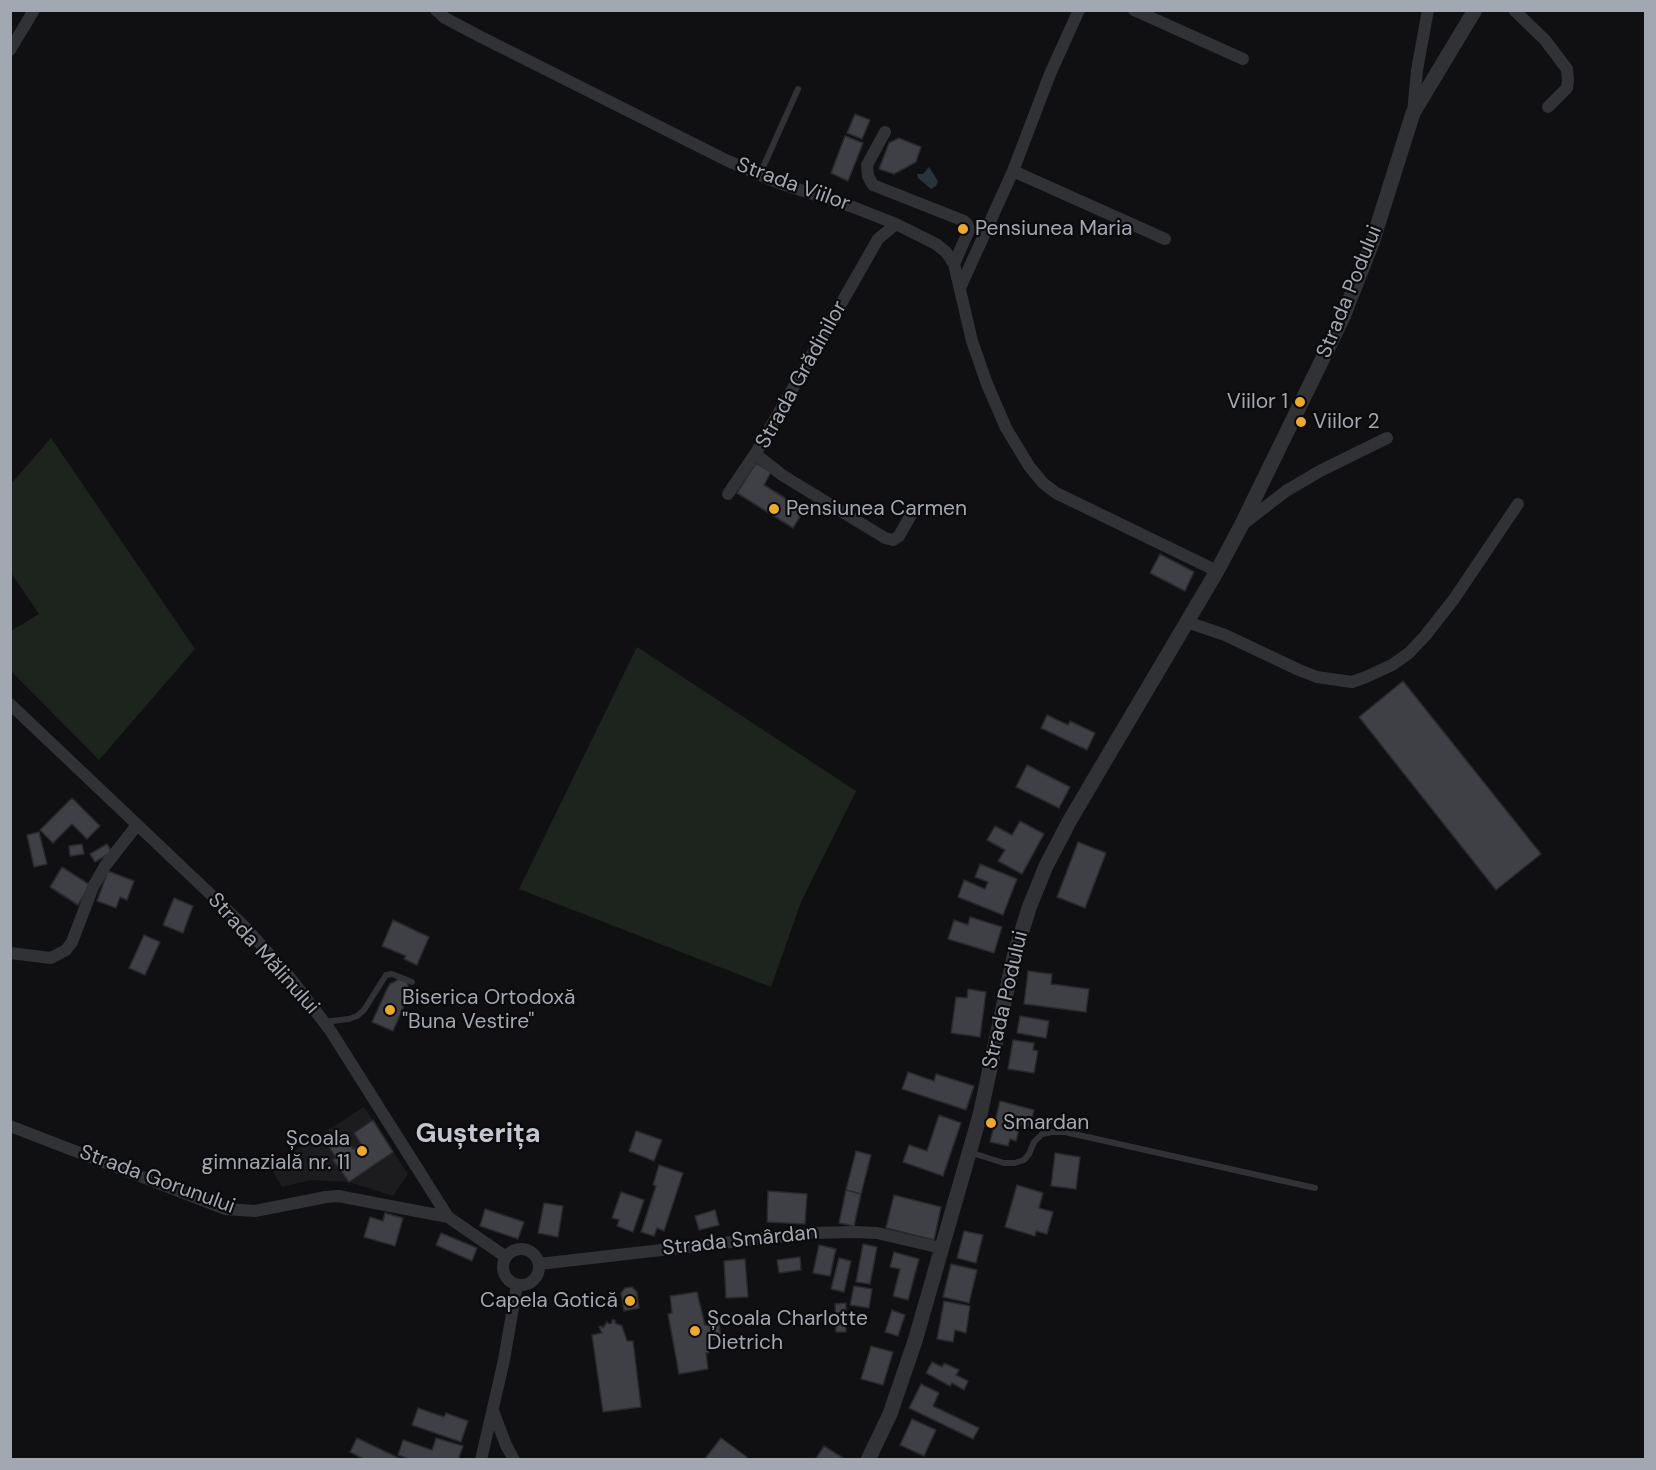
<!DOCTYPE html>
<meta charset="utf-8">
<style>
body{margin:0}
#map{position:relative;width:1656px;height:1470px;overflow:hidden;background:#101012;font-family:"DM Sans",sans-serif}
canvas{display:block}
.frame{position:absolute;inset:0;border:12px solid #a2a7b2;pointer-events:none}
</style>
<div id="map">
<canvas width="1656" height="1470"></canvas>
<div class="frame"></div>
</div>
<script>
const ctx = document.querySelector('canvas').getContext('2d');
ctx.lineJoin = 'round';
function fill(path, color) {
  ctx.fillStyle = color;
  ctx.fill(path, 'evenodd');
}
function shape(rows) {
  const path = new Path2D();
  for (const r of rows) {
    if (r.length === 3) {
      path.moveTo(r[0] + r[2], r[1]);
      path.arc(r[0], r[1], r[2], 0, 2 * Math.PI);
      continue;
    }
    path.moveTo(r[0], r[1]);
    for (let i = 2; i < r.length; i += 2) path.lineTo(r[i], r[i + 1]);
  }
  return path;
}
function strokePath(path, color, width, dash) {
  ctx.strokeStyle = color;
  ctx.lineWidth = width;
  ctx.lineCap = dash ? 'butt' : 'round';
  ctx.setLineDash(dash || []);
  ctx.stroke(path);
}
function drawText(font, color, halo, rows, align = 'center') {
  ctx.font = font + ' "DM Sans",sans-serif';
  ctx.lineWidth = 4.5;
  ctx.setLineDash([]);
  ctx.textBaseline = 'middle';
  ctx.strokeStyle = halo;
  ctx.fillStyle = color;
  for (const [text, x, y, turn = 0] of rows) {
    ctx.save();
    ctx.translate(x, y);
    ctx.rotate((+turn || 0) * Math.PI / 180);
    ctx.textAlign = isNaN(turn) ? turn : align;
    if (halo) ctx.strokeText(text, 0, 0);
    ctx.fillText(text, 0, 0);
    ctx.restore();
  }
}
fill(shape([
 [364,1107,408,1174,393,1196,349,1182,311,1180,282,1187,270,1167]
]), '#1c1c1e');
fill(shape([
 [51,438,195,649,99,760,11,671,11,631,39,614,11,573,11,484],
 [637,647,856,791,801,902,771,987,519,889]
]), '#1d241d');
fill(shape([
 [929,167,938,181,936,186,931,189,918,178,917,174,923,174]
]), '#2a3339');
const building = shape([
 [855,114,870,120,862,139,847,133,855,114],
 [845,136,863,143,848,181,831,173,845,136],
 [899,138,921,147,916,162,894,174,879,169,889,143,899,138],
 [756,463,771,472,764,485,804,510,793,528,737,493,756,463],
 [1160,554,1194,572,1185,591,1150,573,1160,554],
 [1403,681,1541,854,1496,890,1359,717,1403,681],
 [1047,715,1068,725,1070,721,1095,733,1087,750,1041,728,1047,715],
 [1027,765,1070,787,1059,808,1016,787,1027,765],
 [72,798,100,826,87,839,72,824,53,843,40,830,72,798],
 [1020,821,1044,834,1022,874,998,861,1005,850,987,840,995,826,1012,835,1020,821],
 [39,832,47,864,34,867,27,835,39,832],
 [1078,842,1106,853,1085,908,1057,897,1078,842],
 [82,844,84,854,70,856,69,846,82,844],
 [107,844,112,852,95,862,90,854,107,844],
 [980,864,1017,879,1003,915,958,897,964,880,985,889,988,882,975,877,980,864],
 [62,867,90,885,78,905,50,887,62,867],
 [108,871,134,881,127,900,120,897,116,908,97,901,108,871],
 [174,898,193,906,183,933,163,925,174,898],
 [970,917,1002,927,994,953,948,939,954,920,968,925,970,917],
 [393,920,429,937,417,965,404,959,406,956,382,946,393,920],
 [144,935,160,942,145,975,129,968,144,935],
 [1028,971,1052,974,1051,984,1089,989,1086,1012,1024,1004,1028,971],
 [399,979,407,982,410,992,393,1031,372,1022,387,989,390,984,399,979],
 [968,989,986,992,980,1037,951,1033,956,997,967,998,968,989],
 [1020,1016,1049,1021,1046,1038,1017,1033,1020,1016],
 [1013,1040,1034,1043,1033,1050,1038,1051,1034,1073,1008,1069,1013,1040],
 [908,1072,934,1081,936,1074,974,1086,966,1110,902,1089,908,1072],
 [1000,1101,1034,1110,1030,1127,1020,1125,1016,1141,1010,1139,1008,1146,990,1142,1000,1101],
 [939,1115,961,1123,943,1176,903,1162,909,1145,927,1151,939,1115],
 [373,1120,393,1152,349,1182,333,1160,336,1158,329,1147,345,1137,353,1149,361,1144,354,1133,373,1120],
 [636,1131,662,1140,654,1161,629,1151,636,1131],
 [856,1151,871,1155,861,1194,846,1190,856,1151],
 [1055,1153,1080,1157,1076,1189,1051,1186,1055,1153],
 [659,1165,683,1173,664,1231,657,1228,654,1236,641,1232,656,1186,653,1185,659,1165],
 [1017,1185,1043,1193,1039,1208,1053,1212,1047,1234,1036,1231,1035,1236,1005,1227,1017,1185],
 [846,1190,861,1194,854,1226,839,1223,846,1190],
 [768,1191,807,1194,805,1224,767,1222,768,1191],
 [621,1192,644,1200,633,1232,617,1226,619,1220,612,1218,621,1192],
 [894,1195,941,1207,934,1240,886,1228,894,1195],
 [544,1203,563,1206,558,1237,538,1233,544,1203],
 [485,1209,524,1222,518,1239,480,1226,485,1209],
 [715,1210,719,1225,699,1230,695,1216,715,1210],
 [385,1213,403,1218,395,1246,364,1237,370,1217,383,1221,385,1213],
 [964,1231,983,1235,976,1263,957,1258,964,1231],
 [441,1233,477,1248,472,1261,436,1245,441,1233],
 [863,1244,877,1247,870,1284,856,1282,863,1244],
 [819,1245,836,1249,830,1276,813,1273,819,1245],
 [894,1252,919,1259,908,1300,893,1296,900,1269,890,1267,894,1252],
 [800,1257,801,1270,779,1273,777,1260,800,1257],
 [839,1258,851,1261,844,1292,831,1289,839,1258],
 [745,1259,748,1297,726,1298,724,1261,745,1259],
 [951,1264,977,1270,969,1303,943,1297,951,1264],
 [854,1286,872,1289,869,1308,850,1305,854,1286],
 [632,1287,637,1292,639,1308,624,1311,621,1293,625,1288,632,1287],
 [697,1292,705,1325,719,1323,721,1338,707,1340,709,1353,706,1353,708,1369,679,1374,668,1314,672,1313,670,1296,697,1292],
 [944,1301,970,1306,966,1333,955,1330,953,1342,937,1339,944,1301],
 [846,1303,846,1332,836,1332,835,1304,846,1303],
 [892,1310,905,1315,898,1336,885,1332,892,1310],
 [612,1320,615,1320,615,1323,622,1326,627,1341,633,1341,641,1407,603,1412,592,1335,602,1333,599,1327,601,1326,603,1328,607,1322,609,1324,612,1323,612,1320],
 [871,1346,893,1352,883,1385,861,1379,871,1346],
 [932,1362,942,1367,944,1363,959,1370,956,1375,968,1381,964,1390,952,1383,950,1386,926,1373,932,1362],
 [921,1384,939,1393,933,1406,979,1428,973,1439,909,1408,921,1384],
 [418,1408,444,1417,446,1413,468,1421,461,1442,412,1425,418,1408],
 [912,1419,936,1430,924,1456,900,1445,912,1419],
 [357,1438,403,1460,366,1460,350,1452,357,1438],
 [436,1438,463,1446,458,1460,412,1460,398,1455,403,1440,432,1450,436,1438],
 [721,1438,747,1457,745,1460,704,1460,721,1438],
 [824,1446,843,1458,842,1460,815,1460,824,1446]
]);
fill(building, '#3f4045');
strokePath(building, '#2a2a2d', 1.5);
strokePath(shape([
 [760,174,798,89],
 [324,1022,349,1019,357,1016,364,1010,386,975,392,974,412,982],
 [969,1152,1004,1163,1015,1163,1024,1160,1029,1154,1034,1142,1042,1134,1052,1132,1065,1132,1315,1188]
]), '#313236', 6);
strokePath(shape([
 [436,10,445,18,481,37,726,160,779,183,853,207,896,224,936,244,946,252,954,264,972,341,987,384,1006,428,1029,466,1043,483,1056,493,1217,571],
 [1134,10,1243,59],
 [1514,10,1545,40,1567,69,1568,81,1567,88,1548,107],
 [10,50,34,10],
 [1413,112,1417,70,1428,10],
 [885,132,867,165,868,176,873,185,964,221,967,224,969,230,954,264],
 [1013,171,1165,239],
 [896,224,878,239,757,451,758,456,782,475,885,538,893,540,899,536,912,513],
 [960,288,1013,171,1050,74,1079,10],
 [728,494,757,451],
 [1242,525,1286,491,1320,471,1387,438],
 [1187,622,1225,635,1299,670,1317,677,1352,682,1366,677,1392,665,1409,653,1425,636,1454,599,1518,504],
 [10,704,244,926,288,975,330,1030,448,1217,506,1257],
 [10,953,51,958,66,950,72,942,93,887,105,866,137,825],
 [10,1126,225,1209,255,1211,326,1197,338,1196,448,1217],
 [521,1267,18],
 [539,1264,810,1233,854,1232,877,1233,941,1248],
 [493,1411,506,1445,514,1460],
 [481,1460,504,1360,517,1285]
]), '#313236', 12);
strokePath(shape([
 [868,1460,890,1414,915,1341,980,1115,1014,957,1029,908,1046,866,1070,820,1217,571,1241,526,1343,317,1372,243,1413,113,1475,10]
]), '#313236', 15);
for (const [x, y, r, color] of [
 [963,229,6,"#eba92f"],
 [1300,402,6,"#eba92f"],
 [1301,422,6,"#eba92f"],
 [774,509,6,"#eba92f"],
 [390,1010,6,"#eba92f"],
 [991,1123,6,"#eba92f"],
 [362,1151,6,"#eba92f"],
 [630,1301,6,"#eba92f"],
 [695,1331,6,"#eba92f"]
]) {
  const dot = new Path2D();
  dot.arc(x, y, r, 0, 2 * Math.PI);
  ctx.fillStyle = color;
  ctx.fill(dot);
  strokePath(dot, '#0b0b0c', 2);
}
drawText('21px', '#a2a7b2', '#0b0b0c', [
 ["Strada Viilor",793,185,20],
 ["Strada Podului",1350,292,-68],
 ["Strada Grădinilor",802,375,-61],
 ["Strada Mălinului",263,954,48],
 ["Strada Podului",1006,1000,-77],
 ["Strada Gorunului",157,1180,20],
 ["Strada Smârdan",740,1241,-6]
]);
drawText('21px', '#a2a7b2', '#0b0b0c', [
 ["Pensiunea Maria",975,229],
 ["Viilor 1",1288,402,"right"],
 ["Viilor 2",1313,422],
 ["Pensiunea Carmen",786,509],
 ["Biserica Ortodoxă",402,998],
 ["\"Buna Vestire\"",402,1022],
 ["Smardan",1003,1123],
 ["Școala",350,1139,"right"],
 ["gimnazială nr. 11",350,1163,"right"],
 ["Capela Gotică",618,1301,"right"],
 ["Școala Charlotte",707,1319],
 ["Dietrich",707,1343]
], 'left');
drawText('bold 27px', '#c3c6ce', '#0b0b0c', [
 ["Gușterița",478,1135]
]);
</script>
